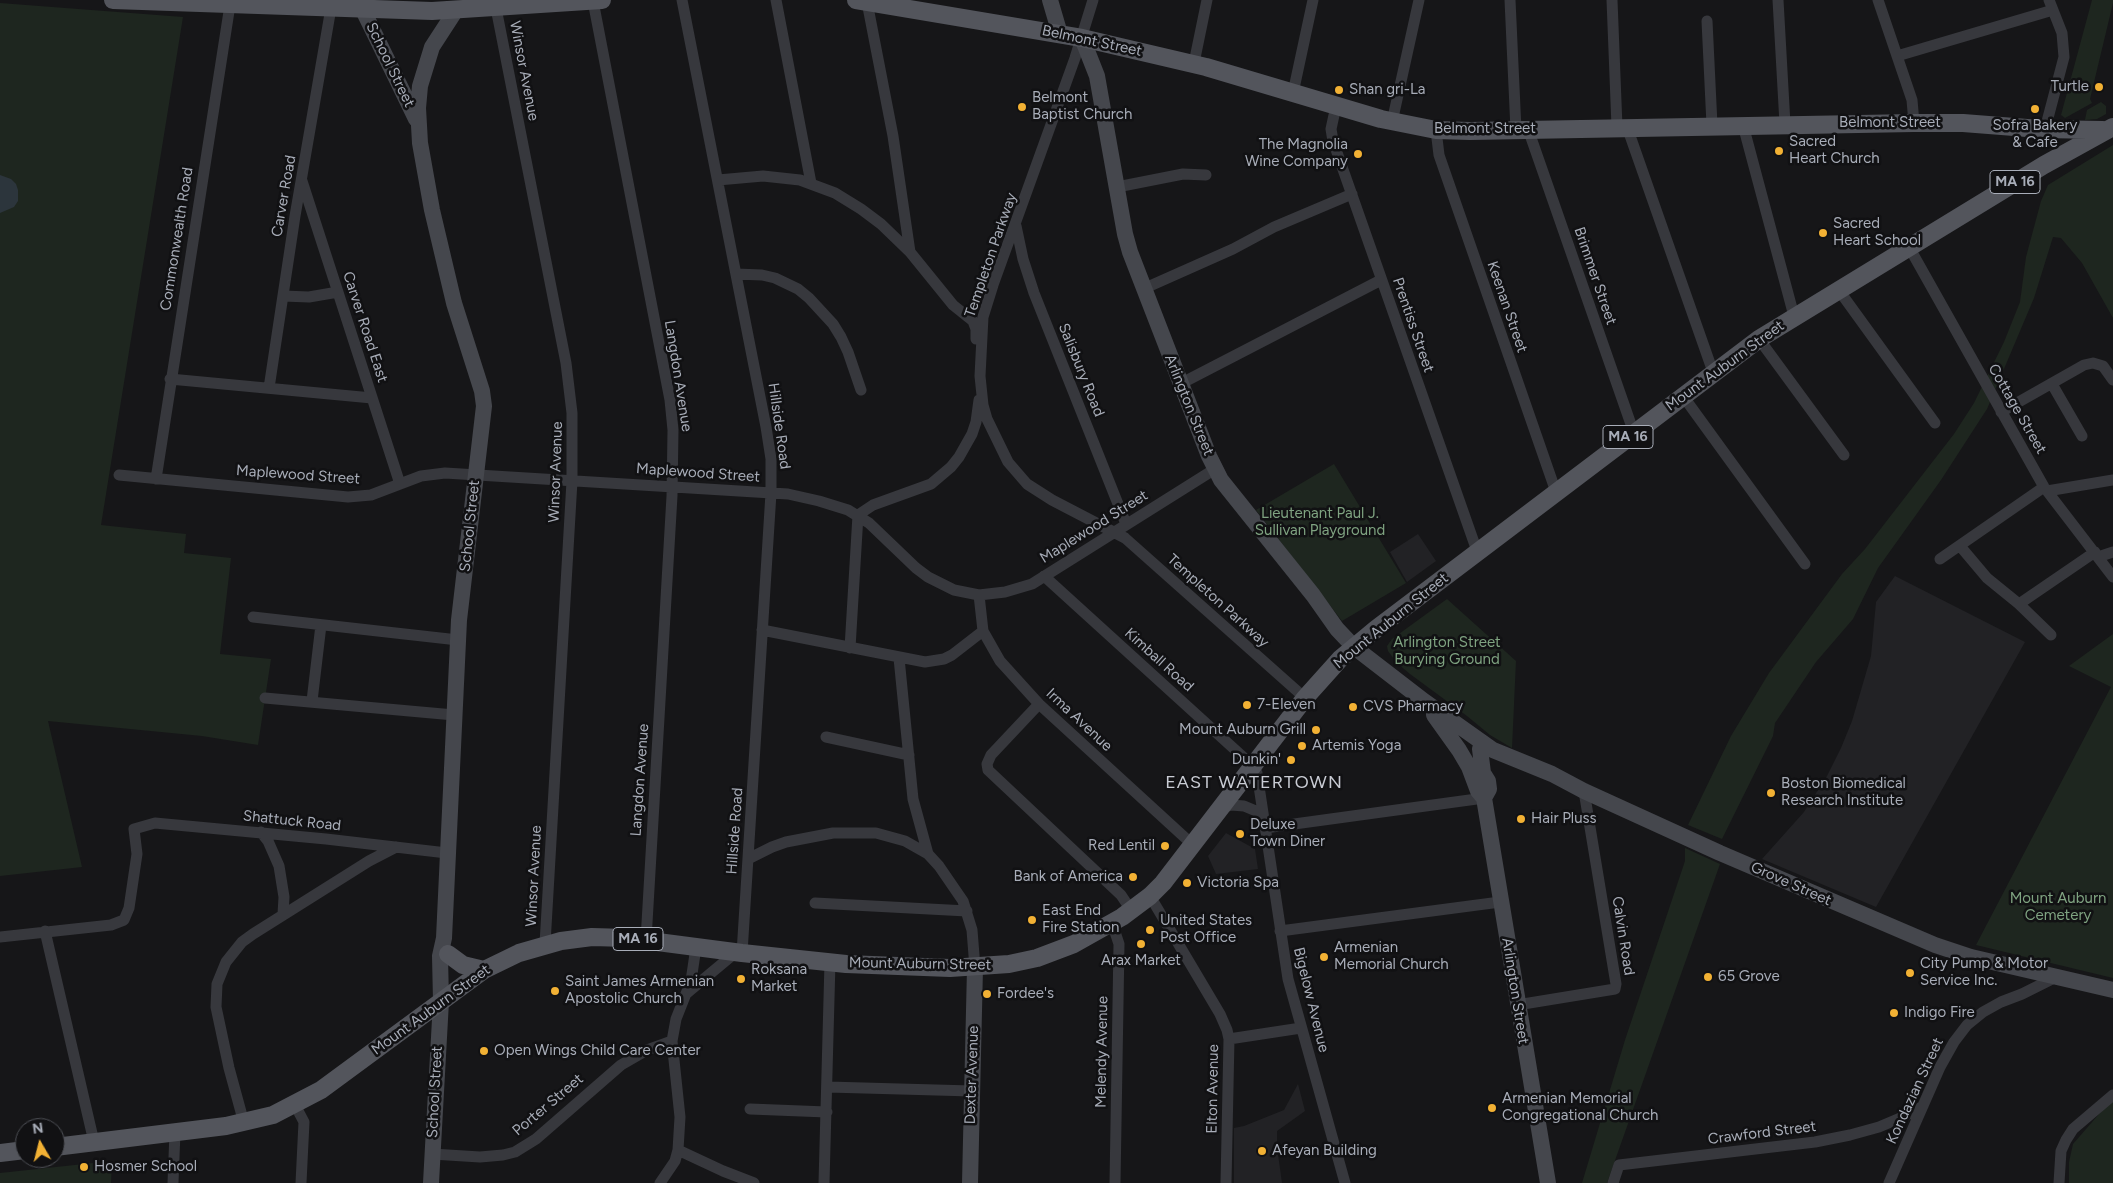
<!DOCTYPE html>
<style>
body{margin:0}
#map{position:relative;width:2113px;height:1183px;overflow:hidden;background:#161618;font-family:Figtree,sans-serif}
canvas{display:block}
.north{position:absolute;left:15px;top:1118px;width:50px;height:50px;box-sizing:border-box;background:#111113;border:1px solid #4d4f55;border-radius:50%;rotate:352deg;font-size:14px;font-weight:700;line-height:20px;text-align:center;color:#a8adb8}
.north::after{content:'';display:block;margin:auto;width:18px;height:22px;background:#f2b134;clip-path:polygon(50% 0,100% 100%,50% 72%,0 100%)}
</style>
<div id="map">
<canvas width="2113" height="1183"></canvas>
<div class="north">N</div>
</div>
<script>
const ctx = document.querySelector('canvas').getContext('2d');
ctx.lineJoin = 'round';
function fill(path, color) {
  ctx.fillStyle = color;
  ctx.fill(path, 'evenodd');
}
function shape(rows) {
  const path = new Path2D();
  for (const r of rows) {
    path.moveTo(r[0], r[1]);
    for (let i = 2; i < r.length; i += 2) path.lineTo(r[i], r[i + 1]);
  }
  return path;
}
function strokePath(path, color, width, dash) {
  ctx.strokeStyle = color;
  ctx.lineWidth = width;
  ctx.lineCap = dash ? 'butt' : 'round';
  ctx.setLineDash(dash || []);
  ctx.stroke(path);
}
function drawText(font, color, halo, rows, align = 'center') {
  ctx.font = font + ' Figtree,sans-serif';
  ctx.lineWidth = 5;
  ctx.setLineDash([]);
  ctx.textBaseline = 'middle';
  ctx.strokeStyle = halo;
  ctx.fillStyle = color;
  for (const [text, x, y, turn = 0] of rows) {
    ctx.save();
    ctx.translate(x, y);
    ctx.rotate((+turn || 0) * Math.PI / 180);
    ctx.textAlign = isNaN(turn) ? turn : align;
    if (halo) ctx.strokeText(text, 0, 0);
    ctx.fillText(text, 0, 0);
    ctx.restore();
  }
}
fill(shape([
 [1418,534,1436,561,1407,582,1390,552],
 [1895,576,2025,642,1876,907,1762,859,1804,812,1827,776,1841,748,1852,721,1871,656,1876,602],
 [1226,833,1255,849,1258,869,1216,874,1208,856],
 [1298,1084,1305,1111,1277,1131,1277,1147,1282,1183,1234,1183,1234,1128,1244,1126,1284,1110]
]), '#222225');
fill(shape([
 [2092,0,2113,0,2113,3,2090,99,2092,103,2065,118,2061,115],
 [0,3,183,17,101,525,186,534,184,553,231,558,220,654,271,659,258,745,202,736,48,721,82,867,0,876],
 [2101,102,2106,106,2106,114,2097,119,2085,120,2087,110],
 [2113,145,2113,318,2082,263,2061,238,2053,237,2034,298,1987,409,1941,480,1878,568,1853,619,1816,662,1775,723,1773,736,1722,839,1688,825,1731,736,1769,673,1842,574,1865,549,1954,434,1974,403,2004,342,2020,302,2026,257,2041,201,2048,185],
 [1334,464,1406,583,1342,621,1256,510],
 [1447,599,1516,661,1512,748,1490,735,1467,716,1410,674,1397,663,1388,651,1387,646,1392,639],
 [2113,634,2113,978,1976,945,2111,687,2069,666],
 [1685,848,1720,864,1607,1183,1582,1183,1625,1040,1685,861],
 [2113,1098,2113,1183,2069,1183,2069,1162,2073,1144],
 [112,1161,111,1183,0,1183,0,1173]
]), '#1e261f');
fill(shape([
 [0,175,11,179,16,184,18,190,18,201,14,207,0,213]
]), '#2c353c');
strokePath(shape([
 [682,0,766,427,771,459,771,493,742,953],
 [776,0,811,183],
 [1093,0,1075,58,993,285,983,317,980,376,983,405,987,419,1008,462,1027,484,1052,500,1125,538,1305,698],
 [1510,0,1516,130],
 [1612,0,1617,127],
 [1778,0,1785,124],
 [1878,0,1912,100,1914,123],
 [593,1,670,400,673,430,672,496,646,940],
 [867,2,893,136,910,252],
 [496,8,566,363,572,413,572,481,545,944],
 [1707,21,1712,125],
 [1897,56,2053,10],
 [1194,63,1207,0],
 [1293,93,1313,0],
 [1336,106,1331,129,1333,141,1477,551],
 [1392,122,1419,0],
 [1743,125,1794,316],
 [1627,127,1713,372],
 [1528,129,1634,433],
 [1436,130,1439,155,1556,492],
 [2044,133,2064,57,2062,33,2049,0],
 [718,180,763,176,800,180,835,193,861,209,881,224,910,252,953,305,973,321,976,329,976,339],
 [302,181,400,484],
 [1117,187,1183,174,1206,175],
 [1016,226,1023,259,1034,293,1126,524],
 [1909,247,2044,487,2113,577],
 [736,274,762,275,775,278,798,289,809,298,833,324,841,337,848,352,861,390],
 [1143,289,1233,249,1274,227,1352,194],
 [1838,289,1935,423],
 [283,296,309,297,338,292],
 [1759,339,1844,455],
 [170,379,372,398],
 [1180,384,1381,280],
 [2052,384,2082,436],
 [269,388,295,216,331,8],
 [1683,396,1805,564],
 [2001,412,2084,365,2093,363,2103,366,2113,380],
 [119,475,348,497,371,495,421,476,445,473,788,494,819,501,848,510,869,523,916,568,928,577,954,590,979,595,1005,592,1032,584,1215,469],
 [156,479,230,5],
 [2047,491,2113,480],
 [1960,546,1987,578,2019,604,2051,635],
 [2098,557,2113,552],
 [1940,559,2044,487],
 [1044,576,1253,766,1257,773,1288,979,1345,1183],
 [979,595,983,631,1000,661,1039,704,1193,845],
 [2019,604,2095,552],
 [253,617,458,640],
 [762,630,925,662,944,659,952,655,983,631],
 [850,648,858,515,873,505,931,484,951,467,959,457,972,434,976,422,979,400],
 [899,658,913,799,928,854],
 [265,698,454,715],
 [312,701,321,625],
 [1039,704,991,755,987,764,988,770,1121,895,1131,910],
 [826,737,909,755],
 [1222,808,1231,805,1244,806,1256,811,1264,821],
 [1265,828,1484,798],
 [261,832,268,841,279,866,284,897,283,914],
 [748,859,772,847,786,842,833,833,876,833,905,841,928,854,939,866,963,901,972,930,975,968],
 [1150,896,1220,1014,1227,1030,1229,1039,1226,1183],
 [815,903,967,911],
 [1112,923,1119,944,1115,1183],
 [45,931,94,1142],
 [1280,931,1500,902],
 [0,937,111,925,124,920,129,908,137,854,134,829,155,823,326,839,447,853],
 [687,993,735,953],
 [1517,1005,1615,989,1616,984,1584,791],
 [1229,1039,1301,1028],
 [828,1087,972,1091],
 [295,1105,304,1122,301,1183],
 [750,1109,827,1112],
 [244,1123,229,1068,216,1007,217,984,226,962,242,942,253,934,369,861,396,847],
 [678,1150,723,1171,754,1183],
 [432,1154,480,1157,503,1155,515,1152,536,1139,621,1065,647,1050,672,1041],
 [173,1183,175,1132],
 [660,1183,675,1161,678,1150,680,1117,672,1041,676,1019,691,981,696,947],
 [824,1183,830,962],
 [1613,1183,1619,1165,1815,1142,1850,1135,1879,1127,1905,1116,1923,1106],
 [1889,1183,1940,1067,1954,1042,1967,1025,1983,1012,2001,1002,2022,994,2056,977],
 [2059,1183,2061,1151,2066,1140,2073,1129,2113,1095]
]), '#37383d', 11);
strokePath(shape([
 [1050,0,1060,34],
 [363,10,416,119],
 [1082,38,1097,76,1125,234,1130,252,1209,456,1221,480,1313,595,1337,629,1354,647,1424,701,1493,750,1552,774,1584,791,1720,853,1935,945,1971,957,2113,990],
 [1434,715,1459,750,1469,767,1478,791,1484,798,1548,1183],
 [1482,743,1480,749,1483,773,1488,781,1489,789,1484,798],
 [431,1183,441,1001,440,956,444,938,459,620,484,406,482,391,454,303,432,210,420,143,418,108,420,86,432,47,456,10],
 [970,1183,975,968]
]), '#45474d', 16);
strokePath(shape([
 [113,0,432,11,602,0],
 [856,0,1082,38,1206,67,1381,119,1436,130,1470,131,1914,123,1963,123,2040,129,2103,130],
 [448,954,463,965,484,970],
 [55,1147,226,1126,273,1115,321,1090,484,970,519,953,561,941,592,937,627,938,742,953,846,964,950,968,1009,964,1037,958,1074,944,1122,917,1150,896,1163,883,1305,698,1340,659,1376,629,1759,339,2044,165,2113,127],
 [0,1153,25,1150]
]), '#53555c', 18);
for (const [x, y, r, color] of [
 [2099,87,5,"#f2b134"],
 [1339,90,5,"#f2b134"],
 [1022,107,5,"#f2b134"],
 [2035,109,5,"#f2b134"],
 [1779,151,5,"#f2b134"],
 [1358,154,5,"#f2b134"],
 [1823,233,5,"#f2b134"],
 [1247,705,5,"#f2b134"],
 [1353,707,5,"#f2b134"],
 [1316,730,5,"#f2b134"],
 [1302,746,5,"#f2b134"],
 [1291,760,5,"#f2b134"],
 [1771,793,5,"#f2b134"],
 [1521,819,5,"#f2b134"],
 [1240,834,5,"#f2b134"],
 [1165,846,5,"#f2b134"],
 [1133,877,5,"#f2b134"],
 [1187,883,5,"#f2b134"],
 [1032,920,5,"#f2b134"],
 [1150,930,5,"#f2b134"],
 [1141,944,5,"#f2b134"],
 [1324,957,5,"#f2b134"],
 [1910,973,5,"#f2b134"],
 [1708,977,5,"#f2b134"],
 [741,979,5,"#f2b134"],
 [555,991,5,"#f2b134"],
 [987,994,5,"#f2b134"],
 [1894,1013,5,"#f2b134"],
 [484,1051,5,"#f2b134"],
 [1492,1108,5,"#f2b134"],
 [1262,1151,5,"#f2b134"],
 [84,1167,5,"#f2b134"]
]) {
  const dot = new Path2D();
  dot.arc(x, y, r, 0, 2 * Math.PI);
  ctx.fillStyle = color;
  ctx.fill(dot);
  strokePath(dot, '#111113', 2);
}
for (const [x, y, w] of [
 [2015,182,50],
 [1628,437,50],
 [638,939,50]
]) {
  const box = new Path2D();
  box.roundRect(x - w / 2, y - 11.5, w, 23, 4);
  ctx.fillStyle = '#111113';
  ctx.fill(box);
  strokePath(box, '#a8adb8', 1);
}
drawText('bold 14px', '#a8adb8', null, [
 ["MA 16",2015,182],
 ["MA 16",1628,437],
 ["MA 16",638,939]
]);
drawText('15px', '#a8adb8', '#111113', [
 ["Belmont Street",1092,41,12],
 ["School Street",390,65,64],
 ["Winsor Avenue",524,71,79],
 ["Belmont Street",1890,123],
 ["Belmont Street",1485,129],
 ["Carver Road",284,196,-80],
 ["Commonwealth Road",177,239,-81],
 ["Templeton Parkway",991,255,-71],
 ["Brimmer Street",1595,276,71],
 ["Keenan Street",1507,307,71],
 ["Prentiss Street",1413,325,71],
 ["Carver Road East",365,327,72],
 ["Mount Auburn Street",1725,366,-36],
 ["Salisbury Road",1081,370,68],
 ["Langdon Avenue",678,376,81],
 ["Arlington Street",1189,405,68],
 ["Cottage Street",2017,409,60],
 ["Hillside Road",779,426,82],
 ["Winsor Avenue",556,472,-88],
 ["Maplewood Street",698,473,4],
 ["Maplewood Street",298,475,4],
 ["School Street",470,526,-84],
 ["Maplewood Street",1094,527,-32],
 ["Templeton Parkway",1218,601,42],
 ["Mount Auburn Street",1391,621,-39],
 ["Kimball Road",1159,660,42],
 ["Irma Avenue",1079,720,43],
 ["Langdon Avenue",640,780,-86],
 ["Shattuck Road",292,821,6],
 ["Hillside Road",735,831,-86],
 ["Winsor Avenue",534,876,-87],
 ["Grove Street",1791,884,24],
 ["Calvin Road",1623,936,81],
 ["Mount Auburn Street",920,964,1],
 ["Arlington Street",1515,991,81],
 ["Bigelow Avenue",1311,1000,76],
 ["Mount Auburn Street",431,1010,-36],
 ["Melendy Avenue",1102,1052,-89],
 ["Dexter Avenue",972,1075,-88],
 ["Elton Avenue",1213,1089,-89],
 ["Kondazian Street",1915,1091,-65],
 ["School Street",435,1092,-87],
 ["Porter Street",548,1105,-40],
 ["Crawford Street",1762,1133,-7]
]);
drawText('15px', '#a8adb8', '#111113', [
 ["Turtle",2089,87,"right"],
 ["Shan gri-La",1349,90],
 ["Belmont",1032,98],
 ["Baptist Church",1032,115],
 ["Sofra Bakery",2035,126,"center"],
 ["& Cafe",2035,143,"center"],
 ["Sacred",1789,142],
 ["Heart Church",1789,159],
 ["The Magnolia",1348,145,"right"],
 ["Wine Company",1348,162,"right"],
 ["Sacred",1833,224],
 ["Heart School",1833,241],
 ["7-Eleven",1257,705],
 ["CVS Pharmacy",1363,707],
 ["Mount Auburn Grill",1306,730,"right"],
 ["Artemis Yoga",1312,746],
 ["Dunkin'",1281,760,"right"],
 ["Boston Biomedical",1781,784],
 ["Research Institute",1781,801],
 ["Hair Pluss",1531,819],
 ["Deluxe",1250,825],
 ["Town Diner",1250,842],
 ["Red Lentil",1155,846,"right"],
 ["Bank of America",1123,877,"right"],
 ["Victoria Spa",1197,883],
 ["East End",1042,911],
 ["Fire Station",1042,928],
 ["United States",1160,921],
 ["Post Office",1160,938],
 ["Armenian",1334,948],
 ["Memorial Church",1334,965],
 ["Arax Market",1141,961,"center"],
 ["City Pump & Motor",1920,964],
 ["Service Inc.",1920,981],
 ["Roksana",751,970],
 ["Market",751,987],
 ["65 Grove",1718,977],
 ["Saint James Armenian",565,982],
 ["Apostolic Church",565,999],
 ["Fordee's",997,994],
 ["Indigo Fire",1904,1013],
 ["Open Wings Child Care Center",494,1051],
 ["Armenian Memorial",1502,1099],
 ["Congregational Church",1502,1116],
 ["Afeyan Building",1272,1151],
 ["Hosmer School",94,1167]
], 'left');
drawText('15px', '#7fa381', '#111113', [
 ["Lieutenant Paul J.",1320,514],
 ["Sullivan Playground",1320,531],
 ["Arlington Street",1447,643],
 ["Burying Ground",1447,660],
 ["Mount Auburn",2058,899],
 ["Cemetery",2058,916]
]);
ctx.letterSpacing = '1px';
drawText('18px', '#c9ccd4', '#111113', [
 ["EAST WATERTOWN",1254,783]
]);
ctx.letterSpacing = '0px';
</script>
